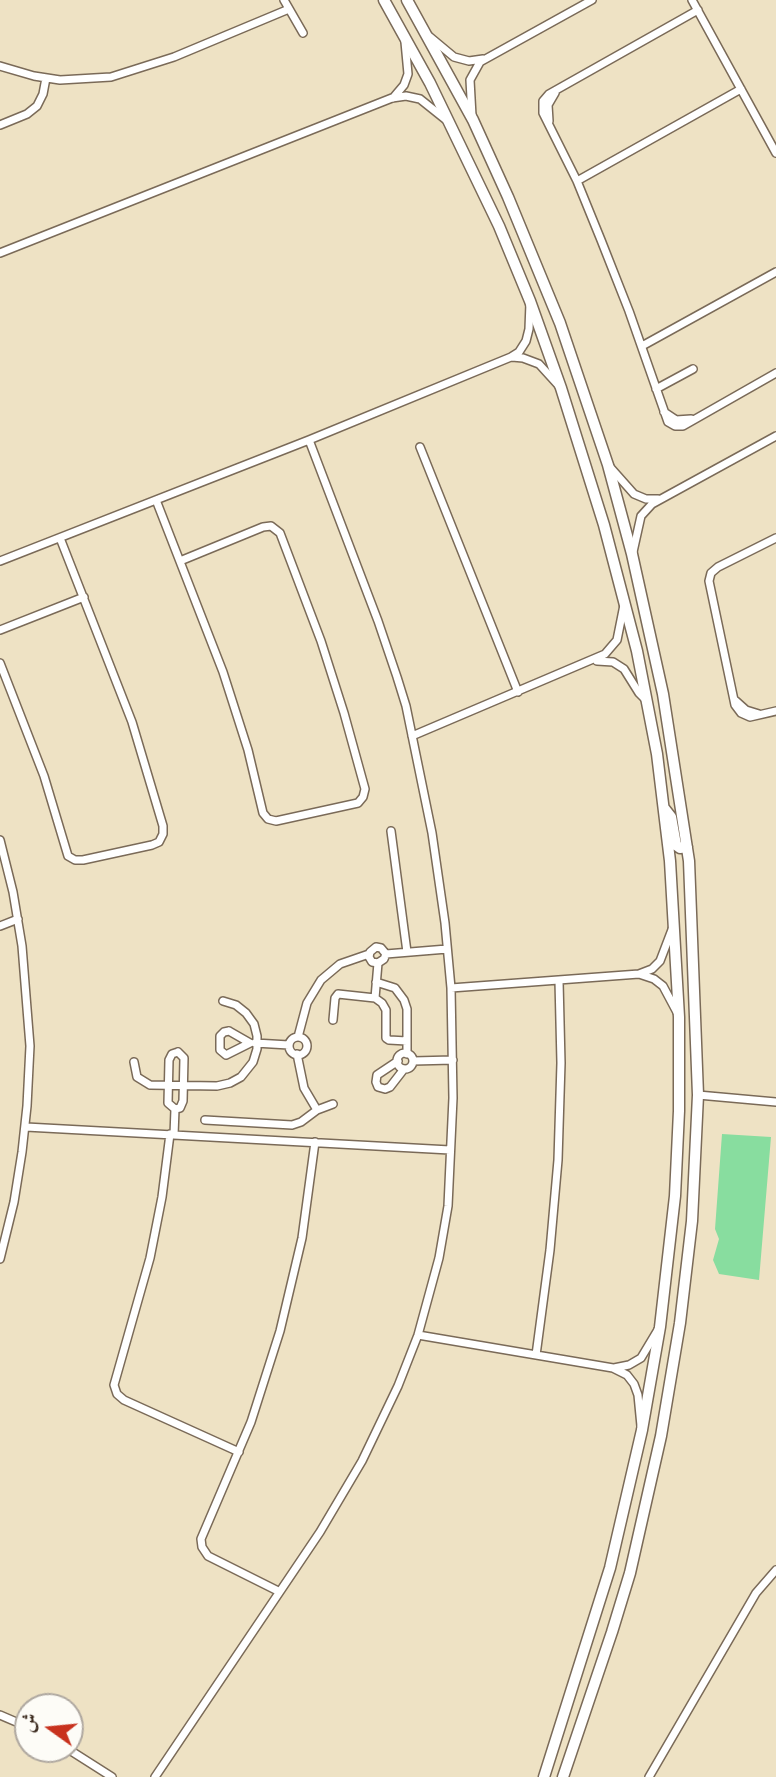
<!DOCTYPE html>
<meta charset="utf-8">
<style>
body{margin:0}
#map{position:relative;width:776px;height:1777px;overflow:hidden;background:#eee2c4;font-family:"Sorts Mill Goudy",Amiri,serif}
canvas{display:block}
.north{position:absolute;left:14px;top:1693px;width:70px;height:70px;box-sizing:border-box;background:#fdfcf7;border:2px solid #afa8a0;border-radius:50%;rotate:285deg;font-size:19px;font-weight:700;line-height:28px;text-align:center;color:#3b2a1e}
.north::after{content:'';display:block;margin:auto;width:24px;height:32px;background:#c8321e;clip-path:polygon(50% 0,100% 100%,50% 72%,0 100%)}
</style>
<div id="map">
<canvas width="776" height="1777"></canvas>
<div class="north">ش</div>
</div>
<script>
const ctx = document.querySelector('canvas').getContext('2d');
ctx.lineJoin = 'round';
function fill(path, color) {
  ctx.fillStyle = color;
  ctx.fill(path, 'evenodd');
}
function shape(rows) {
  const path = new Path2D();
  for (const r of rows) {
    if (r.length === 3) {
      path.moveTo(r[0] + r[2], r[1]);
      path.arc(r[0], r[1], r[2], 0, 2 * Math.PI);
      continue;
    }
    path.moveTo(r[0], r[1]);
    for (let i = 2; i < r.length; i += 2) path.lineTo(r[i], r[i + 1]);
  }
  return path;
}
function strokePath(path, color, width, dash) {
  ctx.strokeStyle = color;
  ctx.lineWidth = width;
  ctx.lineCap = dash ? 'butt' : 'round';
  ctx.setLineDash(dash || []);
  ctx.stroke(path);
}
fill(shape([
 [722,1134,771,1137,759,1280,719,1274,713,1260,719,1239,715,1229]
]), '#88dd9f');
const street = shape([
 [284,0,303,33],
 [692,0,776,153],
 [698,10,549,94,543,101,543,113,577,181,601,240,629,311,668,422,675,426,683,426,776,373],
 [430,37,454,57,469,61,483,59],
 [0,66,34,76,60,80,111,77,174,57,289,9],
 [393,98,404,85,408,74,405,42],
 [472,116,470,80,480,62,592,0],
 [549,121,548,105,555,93],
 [0,125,27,114,37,106,43,94,46,78],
 [577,181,741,89],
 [0,253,392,98,406,96,420,99,445,119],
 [642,346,776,272],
 [512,357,523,358,539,364,559,386],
 [656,389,693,369],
 [664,412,676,420,691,419],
 [420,447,518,692],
 [610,467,634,494,646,499,658,499],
 [156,500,223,672,248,750,263,813,268,819,276,821,358,803,363,797,365,789,344,713,321,641,280,533,271,526,263,527,180,561],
 [776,538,718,567,711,573,709,581,735,705,741,713,750,717,776,711],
 [633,552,641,516,652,504,776,436],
 [0,561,309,440,511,357,519,352,526,341,529,329,530,303],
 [0,630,84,597],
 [597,661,613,662,624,669,639,693,647,701],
 [0,663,44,776,68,856,75,860,83,860,152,845,159,842,163,834,163,826,132,722,60,538],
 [736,701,746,710,759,714],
 [412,736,605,654,617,640,624,605],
 [391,831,407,952],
 [0,840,13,892,22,946,30,1046,27,1106,22,1152,14,1202,0,1259],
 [0,926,18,919],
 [386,954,447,949],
 [639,974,654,979,663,986,679,1016],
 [376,982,395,988,404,1000,407,1009,407,1054],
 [451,988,639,974,652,969,660,961,673,927],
 [375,998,378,963,384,959,386,954,381,948,376,947,370,952,369,957,372,962,378,963],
 [333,1020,335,998,338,994,375,998,382,1003,386,1010,386,1038,389,1040,407,1041],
 [229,1031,250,1043,226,1055,220,1050,220,1036,224,1032,229,1031],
 [298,1037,307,1003,321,980,340,964,369,954],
 [298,1046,9],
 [255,1043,289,1045],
 [178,1052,184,1058,183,1101,180,1108,175,1109,168,1103,169,1060,172,1054,178,1052],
 [405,1061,8],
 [297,1054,304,1088,317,1110],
 [398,1061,377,1075,376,1082,378,1087,385,1089,390,1087,404,1069],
 [413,1061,453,1060],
 [134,1062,137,1077,150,1085,217,1086,230,1083,241,1077,253,1062,257,1049,257,1036,254,1024,246,1013,236,1005,223,1001],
 [698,1095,776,1102],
 [205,1120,292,1125,301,1122,317,1110,333,1104],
 [26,1127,450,1150],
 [170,1134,162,1197,150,1258,114,1385,117,1394,124,1400,239,1452],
 [174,1135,175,1109],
 [418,1335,613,1368,627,1375,634,1384,638,1395,641,1426],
 [536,1355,550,1250,558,1160,561,1063,559,981],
 [614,1368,629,1365,641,1358,659,1328],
 [278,1591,208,1556,202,1547,201,1539,251,1422,280,1331,302,1238,315,1142],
 [0,1715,28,1727],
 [68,1749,112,1777],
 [155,1777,320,1532,362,1461,398,1386,418,1335,439,1258,448,1206,453,1098,451,988,445,923,432,833,406,706,397,677,378,621,309,440],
 [649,1777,756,1593,776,1570]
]);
const secondary = shape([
 [384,0,430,83,499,226,530,301,561,388,604,525,637,651,657,754,670,861,679,1017,679,1111,675,1196,660,1327,642,1430,610,1568,544,1777],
 [407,0,473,120,508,197,560,323,608,465,632,554,663,694,689,861,698,1095,692,1221,680,1323,661,1436,630,1573,612,1632,563,1777],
 [664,808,671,817,676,845,680,848,687,847]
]);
strokePath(street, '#7a6a58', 10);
strokePath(secondary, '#7a6a58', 13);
strokePath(street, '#fff', 7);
strokePath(secondary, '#fff', 10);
</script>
